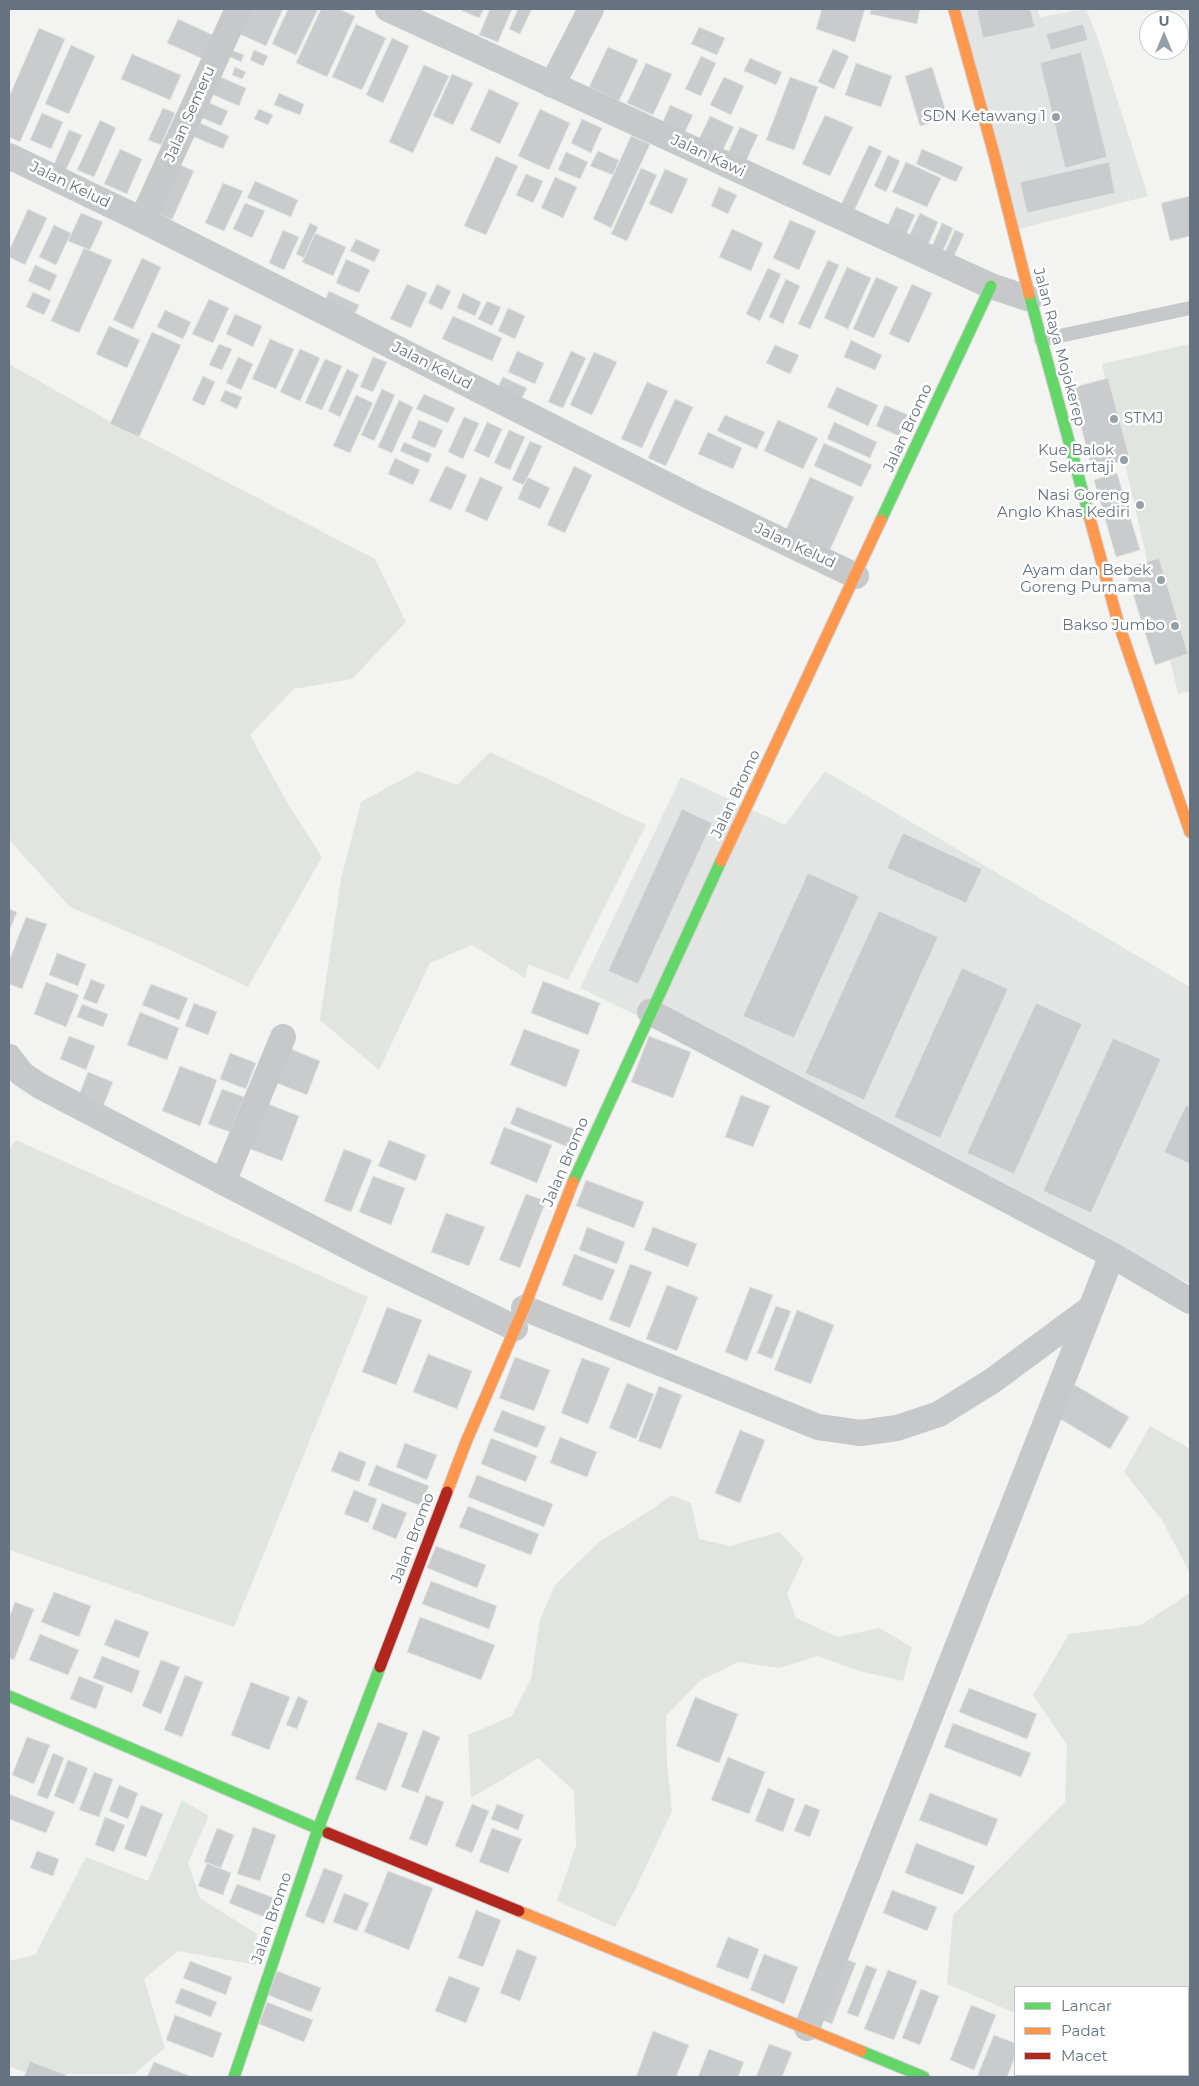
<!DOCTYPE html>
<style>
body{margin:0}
#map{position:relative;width:1199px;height:2086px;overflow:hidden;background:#f3f3f1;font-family:Montserrat,sans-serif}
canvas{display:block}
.frame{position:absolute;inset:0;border:10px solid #657380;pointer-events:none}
.legend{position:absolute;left:1014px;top:1986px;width:175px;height:90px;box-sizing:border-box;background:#fff;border:1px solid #c1c7cc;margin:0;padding:6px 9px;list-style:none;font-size:15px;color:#657380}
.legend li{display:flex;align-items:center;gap:10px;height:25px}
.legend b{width:25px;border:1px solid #c1c7cc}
.north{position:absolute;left:1139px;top:10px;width:50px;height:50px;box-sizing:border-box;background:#fff;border:1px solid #c1c7cc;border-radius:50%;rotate:0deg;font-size:14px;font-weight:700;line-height:20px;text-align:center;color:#657380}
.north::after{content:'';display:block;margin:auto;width:18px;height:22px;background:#97a0a8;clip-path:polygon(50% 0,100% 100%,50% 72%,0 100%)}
</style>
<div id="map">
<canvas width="1199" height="2086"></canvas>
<div class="frame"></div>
<ul class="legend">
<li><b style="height:6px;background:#63d668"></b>Lancar</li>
<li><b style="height:6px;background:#ff974d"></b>Padat</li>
<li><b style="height:6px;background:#b3261e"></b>Macet</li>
</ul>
<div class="north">U</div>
</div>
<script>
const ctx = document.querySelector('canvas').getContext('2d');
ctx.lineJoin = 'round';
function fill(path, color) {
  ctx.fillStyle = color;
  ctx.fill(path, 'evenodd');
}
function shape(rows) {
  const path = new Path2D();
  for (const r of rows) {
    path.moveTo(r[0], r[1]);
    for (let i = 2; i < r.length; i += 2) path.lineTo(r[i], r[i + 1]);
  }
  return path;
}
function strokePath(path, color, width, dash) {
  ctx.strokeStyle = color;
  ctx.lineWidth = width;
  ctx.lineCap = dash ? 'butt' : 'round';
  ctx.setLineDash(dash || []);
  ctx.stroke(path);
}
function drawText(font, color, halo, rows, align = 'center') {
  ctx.font = font + ' Montserrat,sans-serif';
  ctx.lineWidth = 5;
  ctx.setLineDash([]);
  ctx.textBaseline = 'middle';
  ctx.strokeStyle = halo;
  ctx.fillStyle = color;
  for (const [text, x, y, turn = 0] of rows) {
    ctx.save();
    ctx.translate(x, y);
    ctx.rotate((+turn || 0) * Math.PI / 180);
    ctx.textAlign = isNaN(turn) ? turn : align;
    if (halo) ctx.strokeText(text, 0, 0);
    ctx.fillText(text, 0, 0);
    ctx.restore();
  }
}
fill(shape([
 [960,9,1037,9,1040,17,1086,9,1098,39,1148,196,1019,229],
 [825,771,1190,987,1190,1284,580,988,681,777,785,825]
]), '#e3e5e4');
fill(shape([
 [1190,344,1190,691,1178,694,1102,364],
 [9,364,113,423,375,559,406,622,352,679,294,689,250,735,288,804,322,857,248,987,168,949,70,907,11,842,9,826],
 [490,752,646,825,568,980,528,964,525,978,472,945,430,963,379,1070,320,1020,341,879,361,802,418,771,457,785],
 [16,1140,368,1297,234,1627,9,1550,9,1150],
 [1150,1426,1190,1449,1190,1573,1162,1520,1124,1472],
 [671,1495,691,1503,699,1539,730,1546,779,1532,804,1558,787,1594,796,1618,838,1637,879,1628,912,1647,903,1681,859,1671,818,1656,779,1668,738,1662,701,1680,666,1716,667,1763,672,1811,635,1890,615,1927,557,1901,576,1846,574,1791,538,1758,471,1798,468,1735,512,1716,531,1679,540,1620,555,1585,599,1542,651,1510],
 [1190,1593,1190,2051,1188,2047,1188,1987,1015,1987,1015,2013,947,1984,953,1915,1065,1802,1067,1745,1033,1695,1069,1634,1141,1625],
 [182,1800,209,1816,188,1863,200,1898,257,1934,257,1965,178,1951,144,1979,165,2048,134,2074,28,2074,9,2066,9,1961,35,1955,86,1857,148,1881]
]), '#e1e5df');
const building = shape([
 [246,9,283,9,266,46,235,32,246,9],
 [288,9,318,9,296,55,272,44,288,9],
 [321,9,339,9,355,16,327,77,296,63,321,9],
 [463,9,484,9,479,18,462,11,463,9],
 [490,9,512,9,498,42,479,35,490,9],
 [518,9,532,9,520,34,509,29,518,9],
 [822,9,865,9,855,42,816,29,822,9],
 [871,9,920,9,917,24,870,14,871,9],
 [984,9,1030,9,1035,27,983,38,977,10,984,9],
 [178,19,213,35,203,59,167,43,178,19],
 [356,24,386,38,362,90,332,77,356,24],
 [1083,24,1088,40,1051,50,1046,34,1083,24],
 [699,27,725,38,717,55,691,44,699,27],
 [39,28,65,39,20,142,9,137,9,97,39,28],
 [392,38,409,46,383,103,366,95,392,38],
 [71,45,95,56,69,114,45,104,71,45],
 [608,47,638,60,619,101,589,87,608,47],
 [229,49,244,55,241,62,226,55,229,49],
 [833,49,849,56,834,89,818,82,833,49],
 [254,50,268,56,263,66,250,60,254,50],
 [1081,52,1107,157,1065,168,1040,63,1081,52],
 [132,54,181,75,170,100,121,79,132,54],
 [701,56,716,63,701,96,685,89,701,56],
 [750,58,782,72,776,85,744,71,750,58],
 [646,63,672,74,653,115,627,103,646,63],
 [856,63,892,76,881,107,845,95,856,63],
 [424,65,449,76,413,153,389,142,424,65],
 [235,67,246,72,242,79,232,75,235,67],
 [932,67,948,118,920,126,905,76,932,67],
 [452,74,473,83,453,125,433,116,452,74],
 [216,75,246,88,239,106,209,93,216,75],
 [724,77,744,86,731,115,710,105,724,77],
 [790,77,818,87,794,150,766,140,790,77],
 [489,89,519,103,500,144,470,130,489,89],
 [279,93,304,104,300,115,274,105,279,93],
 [203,100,228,111,221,126,196,115,203,100],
 [670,105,693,115,684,134,662,124,670,105],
 [163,108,175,113,161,145,148,140,163,108],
 [259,109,273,115,268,125,254,119,259,109],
 [540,109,570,123,549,170,518,156,540,109],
 [42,113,63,122,51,149,30,140,42,113],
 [825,115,853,127,830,176,802,164,825,115],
 [710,116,734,127,722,152,698,141,710,116],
 [582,119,602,128,591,153,571,143,582,119],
 [100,120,116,128,94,177,77,170,100,120],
 [198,122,229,136,223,149,192,136,198,122],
 [740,127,758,135,746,161,728,153,740,127],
 [69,130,82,135,66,170,54,164,69,130],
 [631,136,650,144,611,228,593,219,631,136],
 [869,145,882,151,854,211,841,205,869,145],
 [120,149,142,159,127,194,104,184,120,149],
 [922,149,963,167,956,182,916,164,922,149],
 [598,151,619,160,613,175,590,166,598,151],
 [566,152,588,162,580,179,558,170,566,152],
 [888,155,900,161,886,192,874,186,888,155],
 [496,156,518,166,486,235,464,226,496,156],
 [174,162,194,171,172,220,152,211,174,162],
 [906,162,941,178,927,207,892,192,906,162],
 [1109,162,1115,193,1027,213,1020,182,1109,162],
 [641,168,657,175,627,241,611,234,641,168],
 [665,169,688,179,672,214,649,204,665,169],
 [526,174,543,181,533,203,516,195,526,174],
 [555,177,577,187,563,218,541,208,555,177],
 [255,181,298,200,291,217,247,198,255,181],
 [223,183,243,191,224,231,205,223,223,183],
 [719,187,737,195,728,214,711,206,719,187],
 [1190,196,1190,236,1170,241,1161,203,1190,196],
 [245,203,265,211,252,238,233,229,245,203],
 [896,207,915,215,906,235,887,227,896,207],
 [28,209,47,218,25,265,9,257,9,251,28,209],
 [81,213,103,222,90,250,68,241,81,213],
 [920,213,938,222,926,250,906,242,920,213],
 [790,220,816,231,799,270,773,258,790,220],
 [310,223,318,227,304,258,296,254,310,223],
 [942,223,953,228,940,258,929,253,942,223],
 [54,225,71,233,56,265,39,257,54,225],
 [732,229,763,243,751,271,719,257,732,229],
 [283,230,299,237,284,270,269,263,283,230],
 [955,230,964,234,951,263,942,259,955,230],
 [315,233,346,247,333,276,302,262,315,233],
 [356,239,380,250,374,262,350,251,356,239],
 [84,248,112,260,79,333,51,321,84,248],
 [142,258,161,267,133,329,113,320,142,258],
 [346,259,370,270,359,293,336,283,346,259],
 [828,260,839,265,810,329,798,324,828,260],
 [35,265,57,275,50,291,28,281,35,265],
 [847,267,871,278,848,329,824,318,847,267],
 [768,268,781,274,760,321,746,314,768,268],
 [876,277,898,287,874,338,853,329,876,277],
 [786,279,800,286,783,324,769,317,786,279],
 [407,284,427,293,411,328,390,319,407,284],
 [437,284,451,291,442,310,428,303,437,284],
 [912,284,932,293,909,343,889,334,912,284],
 [329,291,359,305,352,321,322,307,329,291],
 [33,292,51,300,44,315,26,307,33,292],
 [463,293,481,302,475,316,457,308,463,293],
 [209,299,229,308,213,343,192,334,209,299],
 [487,301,501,307,492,326,478,319,487,301],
 [508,308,525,316,515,339,498,331,508,308],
 [165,310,191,322,183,339,157,327,165,310],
 [235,314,262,326,253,347,226,334,235,314],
 [453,316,502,338,492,361,442,339,453,316],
 [109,326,140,340,127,368,96,354,109,326],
 [152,332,181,345,139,437,110,424,152,332],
 [270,339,294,349,276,389,252,379,270,339],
 [851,340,882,355,875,370,844,357,851,340],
 [219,344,232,349,222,370,209,365,219,344],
 [775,345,799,355,790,374,766,363,775,345],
 [300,349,320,358,300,401,280,392,300,349],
 [517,351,544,363,535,384,508,372,517,351],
 [571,351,586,358,563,408,548,402,571,351],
 [594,352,617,362,592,415,570,405,594,352],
 [238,357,253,364,241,390,226,383,238,357],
 [373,357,387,362,373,392,360,387,373,357],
 [325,359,342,366,322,410,305,403,325,359],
 [347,369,359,375,340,417,328,411,347,369],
 [203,376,215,382,204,406,192,400,203,376],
 [503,377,527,388,521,400,497,389,503,377],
 [1108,378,1130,459,1092,469,1071,388,1108,378],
 [647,382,668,391,642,448,621,439,647,382],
 [837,387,878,405,868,426,827,407,837,387],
 [382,389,395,395,374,441,361,435,382,389],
 [225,390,242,397,237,409,220,401,225,390],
 [424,394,455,408,448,423,416,409,424,394],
 [356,395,373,403,350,453,333,446,356,395],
 [675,399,693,407,666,466,648,458,675,399],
 [399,400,413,407,392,453,378,447,399,400],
 [885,405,908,415,899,436,876,426,885,405],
 [725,415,765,432,757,449,717,431,725,415],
 [464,417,479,423,463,459,448,452,464,417],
 [419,420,443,430,435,448,411,438,419,420],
 [778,420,818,438,803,469,764,451,778,420],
 [487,422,502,429,489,458,474,451,487,422],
 [834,422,877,442,870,458,827,439,834,422],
 [509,430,525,437,510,470,494,463,509,430],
 [708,432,742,448,733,469,698,454,708,432],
 [530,441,542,446,524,485,512,480,530,441],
 [404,442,432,454,428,463,400,451,404,442],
 [824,443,872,465,861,487,814,466,824,443],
 [395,458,420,470,413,485,388,474,395,458],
 [446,466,467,475,451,510,429,501,446,466],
 [574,466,592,475,565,533,547,525,574,466],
 [1117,473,1140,550,1116,557,1094,480,1117,473],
 [480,477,503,487,487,521,465,511,480,477],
 [527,477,550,488,540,509,518,499,527,477],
 [810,477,854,497,829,552,785,532,810,477],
 [1159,558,1188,654,1155,665,1125,568,1159,558],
 [682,809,712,823,638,984,608,971,682,809],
 [903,833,982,869,966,903,887,868,903,833],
 [808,873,859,896,794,1038,743,1016,808,873],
 [9,909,17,912,9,932,9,909],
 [879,911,938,937,864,1100,805,1073,879,911],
 [26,917,47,924,22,989,9,984,9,961,26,917],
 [57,953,86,964,78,986,49,975,57,953],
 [962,968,1008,989,940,1138,894,1117,962,968],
 [91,979,105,985,97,1004,83,999,91,979],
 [543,981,600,1003,588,1035,531,1013,543,981],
 [46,982,79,995,66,1027,34,1014,46,982],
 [151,984,188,998,179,1020,142,1005,151,984],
 [194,1003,217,1012,208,1035,185,1026,194,1003],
 [1036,1003,1082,1024,1014,1174,967,1153,1036,1003],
 [82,1004,108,1014,103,1027,77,1017,82,1004],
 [140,1012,179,1028,167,1060,127,1045,140,1012],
 [524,1029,580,1050,566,1087,510,1065,524,1029],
 [69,1036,95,1046,86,1070,60,1059,69,1036],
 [649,1036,691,1052,673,1098,631,1082,649,1036],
 [1113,1038,1161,1059,1091,1213,1043,1191,1113,1038],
 [291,1049,320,1061,307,1095,277,1083,291,1049],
 [230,1053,256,1063,246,1089,220,1079,230,1053],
 [180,1066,217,1080,200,1126,162,1111,180,1066],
 [88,1072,113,1082,102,1109,77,1100,88,1072],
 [222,1089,244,1097,230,1132,208,1124,222,1089],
 [741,1095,770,1106,753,1147,725,1137,741,1095],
 [263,1102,299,1116,282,1161,245,1147,263,1102],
 [1186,1105,1190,1107,1190,1164,1164,1152,1186,1105],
 [517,1107,574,1129,568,1147,510,1124,517,1107],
 [504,1127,552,1145,537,1183,490,1164,504,1127],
 [389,1140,426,1155,416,1181,378,1166,389,1140],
 [344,1149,372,1160,351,1212,324,1201,344,1149],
 [373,1176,405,1188,391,1225,359,1212,373,1176],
 [586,1180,644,1202,634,1228,576,1206,586,1180],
 [526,1194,546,1201,520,1268,499,1260,526,1194],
 [446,1213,485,1227,469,1266,431,1252,446,1213],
 [587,1227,625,1242,617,1264,579,1250,587,1227],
 [653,1227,697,1244,688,1267,644,1250,653,1227],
 [574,1254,615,1270,602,1301,562,1285,574,1254],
 [630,1264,652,1272,630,1328,609,1320,630,1264],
 [667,1285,698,1297,677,1351,646,1339,667,1285],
 [750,1287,773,1295,747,1361,725,1352,750,1287],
 [776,1306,791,1311,772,1359,757,1353,776,1306],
 [387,1307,422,1320,396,1385,362,1372,387,1307],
 [797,1310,834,1325,811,1384,774,1370,797,1310],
 [428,1354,472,1371,457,1409,413,1392,428,1354],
 [515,1357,550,1370,534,1411,499,1398,515,1357],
 [582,1358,610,1368,588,1424,561,1413,582,1358],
 [627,1383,654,1394,636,1439,609,1428,627,1383],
 [1075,1385,1129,1417,1110,1449,1057,1417,1075,1385],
 [659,1386,682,1395,661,1449,638,1441,659,1386],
 [502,1410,546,1427,537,1448,493,1431,502,1410],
 [740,1430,765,1440,740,1503,715,1493,740,1430],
 [560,1437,597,1452,587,1477,550,1463,560,1437],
 [491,1438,537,1456,526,1482,481,1464,491,1438],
 [405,1443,437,1455,427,1480,396,1467,405,1443],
 [339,1451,366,1462,359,1482,331,1471,339,1451],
 [376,1465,429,1486,421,1506,368,1485,376,1465],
 [477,1475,553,1504,544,1527,468,1497,477,1475],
 [354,1490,377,1499,368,1523,344,1514,354,1490],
 [382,1503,407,1513,396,1539,372,1529,382,1503],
 [468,1506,539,1534,531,1555,459,1527,468,1506],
 [436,1546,486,1565,477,1588,427,1568,436,1546],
 [431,1581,497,1606,489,1629,422,1604,431,1581],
 [54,1592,91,1606,79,1637,41,1622,54,1592],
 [15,1602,34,1609,14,1660,9,1658,9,1618,15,1602],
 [420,1617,495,1645,481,1680,407,1652,420,1617],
 [115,1619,149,1632,139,1658,104,1645,115,1619],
 [40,1634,79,1650,68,1675,29,1660,40,1634],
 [102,1656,140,1671,132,1693,93,1678,102,1656],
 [161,1660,180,1667,161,1714,142,1706,161,1660],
 [185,1675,203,1682,182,1737,164,1730,185,1675],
 [79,1676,104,1686,96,1709,70,1699,79,1676],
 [251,1682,290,1697,269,1750,231,1735,251,1682],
 [969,1688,1037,1714,1027,1739,959,1712,969,1688],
 [298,1696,308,1701,297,1729,286,1725,298,1696],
 [695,1697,738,1714,719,1763,676,1746,695,1697],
 [378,1722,408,1733,386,1791,355,1779,378,1722],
 [953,1723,1031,1753,1021,1777,944,1747,953,1723],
 [423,1730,440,1737,418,1793,401,1787,423,1730],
 [27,1737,50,1745,34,1784,12,1775,27,1737],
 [53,1753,64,1758,48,1799,37,1795,53,1753],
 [728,1757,765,1772,749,1814,711,1800,728,1757],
 [68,1760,88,1768,74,1804,54,1796,68,1760],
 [94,1772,113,1779,99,1817,79,1810,94,1772],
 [119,1785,138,1793,128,1819,109,1811,119,1785],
 [768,1788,795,1799,783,1832,755,1821,768,1788],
 [930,1793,998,1819,987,1846,919,1820,930,1793],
 [9,1794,55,1812,46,1833,9,1819,9,1794],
 [426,1795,444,1802,427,1846,409,1839,426,1795],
 [472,1804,489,1811,472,1853,455,1846,472,1804],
 [497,1804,524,1815,518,1830,491,1819,497,1804],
 [805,1804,820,1810,810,1837,794,1831,805,1804],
 [141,1805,163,1814,146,1857,124,1849,141,1805],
 [105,1817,125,1825,114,1852,95,1845,105,1817],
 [253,1827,276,1835,260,1881,237,1874,253,1827],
 [217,1828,234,1835,221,1868,204,1862,217,1828],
 [492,1828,522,1839,508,1873,479,1862,492,1828],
 [916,1843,975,1866,963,1895,905,1873,916,1843],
 [37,1851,59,1859,53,1876,30,1868,37,1851],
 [207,1863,231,1873,223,1895,198,1886,207,1863],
 [324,1868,343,1875,324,1924,305,1916,324,1868],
 [388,1871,433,1888,409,1950,364,1932,388,1871],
 [237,1884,277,1899,269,1919,229,1903,237,1884],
 [892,1890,937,1907,927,1931,883,1913,892,1890],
 [344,1893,369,1903,357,1931,333,1922,344,1893],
 [476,1910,501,1920,483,1967,458,1958,476,1910],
 [728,1937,759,1949,748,1979,716,1967,728,1937],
 [517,1949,537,1957,520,2001,500,1993,517,1949],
 [764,1954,798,1967,784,2004,750,1990,764,1954],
 [843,1958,856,1963,832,2024,819,2019,843,1958],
 [190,1961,232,1977,226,1995,183,1978,190,1961],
 [866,1965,877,1969,858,2017,847,2013,866,1965],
 [888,1970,917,1981,894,2040,864,2029,888,1970],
 [277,1971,321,1988,311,2012,268,1995,277,1971],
 [449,1976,480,1988,466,2023,435,2011,449,1976],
 [181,1988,217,2002,211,2017,175,2003,181,1988],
 [921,1989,939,1996,920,2045,902,2038,921,1989],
 [267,2002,313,2020,304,2042,259,2024,267,2002],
 [971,2005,996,2015,974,2070,950,2060,971,2005],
 [175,2015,222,2033,213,2058,166,2040,175,2015],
 [653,2031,689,2045,676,2077,636,2077,653,2031],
 [994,2035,1015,2043,1015,2057,1007,2077,977,2077,994,2035],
 [769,2044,792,2052,782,2077,756,2077,769,2044],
 [709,2049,744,2062,738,2077,698,2077,709,2049],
 [30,2061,66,2075,65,2077,24,2077,30,2061],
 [154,2062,190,2076,189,2077,147,2077,154,2062],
 [1054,2075,1087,2075,1086,2077,1053,2077,1054,2075]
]);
fill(building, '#cacbcc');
strokePath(building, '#e2e2e1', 1);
const fast = shape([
 [1029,294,1090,519],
 [881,520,991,286],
 [573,1182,721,861],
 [9,1696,328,1833],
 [861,2051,924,2077],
 [234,2077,318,1829,380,1667]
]);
const slow = shape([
 [954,9,995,158,1029,294],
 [1090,519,1118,622,1190,832],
 [721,861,881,520],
 [447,1492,466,1442,524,1308,573,1182],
 [519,1911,861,2051]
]);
const jam = shape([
 [380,1667,447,1492],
 [328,1833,519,1911]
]);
strokePath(fast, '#cfcfcf', 13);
strokePath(slow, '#cfcfcf', 13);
strokePath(jam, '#cfcfcf', 13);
strokePath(shape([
 [1041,340,1190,308]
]), '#c7c8c9', 14);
strokePath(shape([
 [388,9,991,286,1030,299],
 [552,85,591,9],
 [9,156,142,220,695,499,856,576],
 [142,220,238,9],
 [650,1012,1112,1255,1190,1301],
 [9,1057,22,1074,40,1086,223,1182,368,1257,515,1328],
 [223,1182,283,1037],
 [524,1308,818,1427,861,1433,897,1428,939,1414,992,1381,1091,1308],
 [807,2028,1112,1255]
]), '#c7c8c9', 26);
strokePath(fast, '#63d668', 11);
strokePath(slow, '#ff974d', 11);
strokePath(jam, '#b3261e', 11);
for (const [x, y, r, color] of [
 [1056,117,5,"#97a0a8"],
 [1114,419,5,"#97a0a8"],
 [1124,460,5,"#97a0a8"],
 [1140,505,5,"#97a0a8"],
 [1161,580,5,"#97a0a8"],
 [1175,626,5,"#97a0a8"]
]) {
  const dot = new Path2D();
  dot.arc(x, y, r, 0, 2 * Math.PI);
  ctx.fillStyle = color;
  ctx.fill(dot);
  strokePath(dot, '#fff', 2);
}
drawText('15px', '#657380', '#fff', [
 ["Jalan Semeru",190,114,-66],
 ["Jalan Kawi",708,156,25],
 ["Jalan Kelud",70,185,26],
 ["Jalan Raya Mojokerep",1059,347,75],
 ["Jalan Kelud",432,366,27],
 ["Jalan Bromo",908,428,-65],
 ["Jalan Kelud",795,546,25],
 ["Jalan Bromo",736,794,-65],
 ["Jalan Bromo",566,1162,-67],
 ["Jalan Bromo",413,1538,-69],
 ["Jalan Bromo",272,1918,-71]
]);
drawText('15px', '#657380', '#fff', [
 ["SDN Ketawang 1",1046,117],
 ["STMJ",1124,419,"left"],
 ["Kue Balok",1114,451],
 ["Sekartaji",1114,468],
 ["Nasi Goreng",1130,496],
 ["Anglo Khas Kediri",1130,513],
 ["Ayam dan Bebek",1151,571],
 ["Goreng Purnama",1151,588],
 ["Bakso Jumbo",1165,626]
], 'right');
</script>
